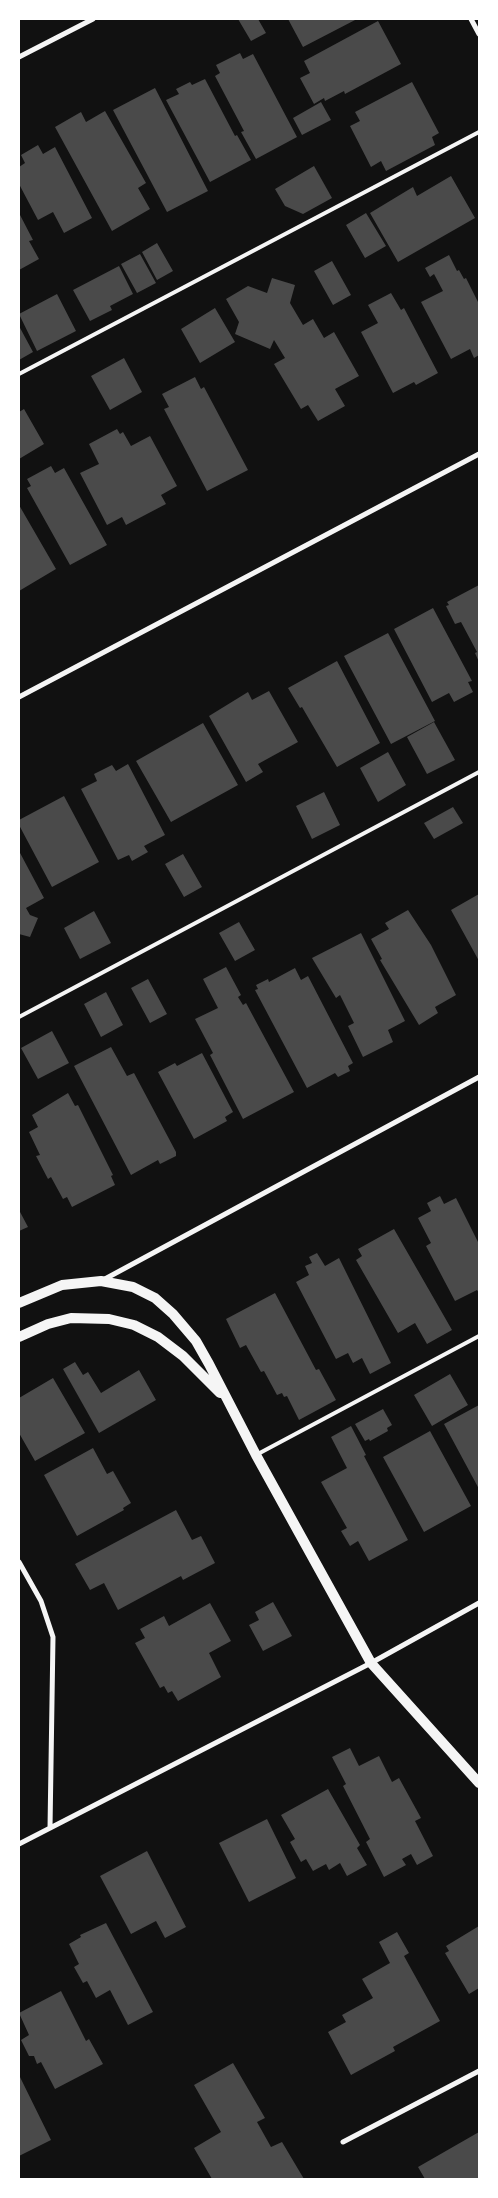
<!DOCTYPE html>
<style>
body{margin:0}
#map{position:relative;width:498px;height:2198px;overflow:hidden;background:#111;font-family:Helvetica,sans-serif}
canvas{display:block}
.frame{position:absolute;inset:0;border:20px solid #fff;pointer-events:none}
</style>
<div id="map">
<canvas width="498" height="2198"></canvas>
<div class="frame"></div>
</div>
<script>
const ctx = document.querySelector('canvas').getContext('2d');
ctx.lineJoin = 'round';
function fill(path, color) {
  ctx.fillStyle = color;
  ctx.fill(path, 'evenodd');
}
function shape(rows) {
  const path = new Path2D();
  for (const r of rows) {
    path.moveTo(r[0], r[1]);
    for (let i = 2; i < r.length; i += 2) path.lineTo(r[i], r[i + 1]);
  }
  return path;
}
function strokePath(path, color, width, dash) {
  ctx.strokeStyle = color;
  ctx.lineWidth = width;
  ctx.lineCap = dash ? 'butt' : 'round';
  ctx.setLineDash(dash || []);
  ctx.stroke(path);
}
fill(shape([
 [238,19,258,19,266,33,251,41],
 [288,19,357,19,303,47],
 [378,21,401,64,345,94,344,91,325,101,324,98,314,104,300,78,310,73,304,61],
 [240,53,243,59,253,54,297,137,256,159,241,132,244,131,215,76,220,73,216,65],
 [205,79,235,136,237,135,251,160,210,182,166,100,179,94,176,89,190,82,192,85],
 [412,82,439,133,432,137,435,145,386,171,381,161,371,167,350,126,360,121,355,112],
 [155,88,208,191,167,212,113,110],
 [321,102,331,120,302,135,293,118],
 [105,111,146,183,138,188,150,209,112,231,55,127,81,112,86,122],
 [38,145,43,154,55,147,92,218,64,233,53,212,38,220,19,184,19,167,25,163,21,155],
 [314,166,332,198,303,214,285,206,275,189],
 [451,176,475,218,398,262,370,213,413,187,417,196],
 [19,213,33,240,29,241,39,259,19,270],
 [366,213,386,246,365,258,346,225],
 [157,243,173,271,157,280,142,252],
 [140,254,156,283,137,293,121,264],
 [449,255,457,271,459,270,464,279,466,278,479,304,479,355,474,358,470,349,451,359,421,302,443,291,434,274,430,277,425,268],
 [332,261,351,295,333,305,314,271],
 [119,266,133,294,110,306,112,310,90,321,73,290],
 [272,278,295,285,290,303,303,325,313,319,324,338,334,332,359,376,335,389,345,406,318,421,308,405,301,409,274,364,285,358,274,340,270,349,235,334,239,322,226,299,248,286,267,293],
 [391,293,401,310,404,308,438,373,416,385,414,382,393,393,361,332,378,323,368,305],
 [57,294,76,331,37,351,19,314],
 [215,308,235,342,200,363,181,329],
 [19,326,33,352,19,360],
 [124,358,142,392,110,410,91,376],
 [195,377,201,389,204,387,248,470,207,491,164,409,169,407,162,394],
 [24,409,44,444,19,459,19,412],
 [117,429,120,434,123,432,131,446,150,436,177,486,161,495,166,504,126,525,122,517,107,525,80,473,99,464,89,444],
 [51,466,55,473,64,468,107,545,70,565,27,488,31,486,27,479],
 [19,505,56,569,19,591],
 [479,585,479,662,475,653,477,652,461,622,455,624,446,606,449,605,447,602],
 [433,608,472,681,468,682,473,692,454,702,449,693,432,702,394,629],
 [388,633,435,721,391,744,344,656],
 [337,661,380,743,337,767,302,707,300,708,288,688],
 [269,691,298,742,258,764,263,772,246,782,209,716,248,692,252,700],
 [434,722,455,760,427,774,407,737],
 [203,723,238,785,171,822,136,761],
 [388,752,406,785,378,802,360,768],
 [128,764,165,835,144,846,148,852,132,861,129,855,118,860,81,789,97,781,94,774,112,765,116,771],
 [324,792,340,825,312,839,296,806],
 [64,796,99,862,52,887,19,825,19,820],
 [453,807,463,823,434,839,424,823],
 [19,851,44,898,26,908,30,915,38,918,30,937,19,934],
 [183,854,202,887,184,897,165,864],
 [479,894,479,961,451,910],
 [408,910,431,945,456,995,435,1007,438,1013,419,1025,380,960,382,959,371,939,389,929,385,923],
 [94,911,111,943,80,959,64,928],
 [239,922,255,950,235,961,219,933],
 [361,933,405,1021,388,1030,393,1042,363,1057,348,1026,354,1023,340,995,336,998,312,958],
 [226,967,241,995,238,997,243,1005,246,1003,294,1092,243,1119,210,1055,213,1053,195,1019,218,1008,203,979],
 [295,968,301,980,308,976,353,1063,348,1066,350,1071,338,1077,335,1073,307,1088,255,990,258,989,256,985,268,979,269,982],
 [148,979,167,1014,150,1023,131,988],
 [106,992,123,1025,101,1037,84,1004],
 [52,1031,69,1063,38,1079,21,1048],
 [111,1047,127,1076,134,1073,176,1152,176,1156,160,1164,158,1160,131,1175,74,1066],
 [202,1053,233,1112,225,1117,227,1121,194,1139,158,1072,175,1063,177,1066],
 [68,1093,75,1106,78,1105,113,1175,111,1176,115,1185,72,1207,67,1197,63,1199,51,1177,48,1179,36,1156,40,1155,29,1132,38,1127,32,1115],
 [440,1196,444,1204,456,1198,479,1244,479,1293,477,1290,455,1301,426,1246,431,1243,418,1218,431,1211,427,1203],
 [19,1210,28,1227,19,1231],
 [394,1229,452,1330,427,1344,415,1323,398,1333,356,1260,362,1256,358,1249],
 [317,1253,325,1266,339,1258,391,1363,370,1374,362,1358,353,1363,348,1353,336,1359,296,1282,309,1275,305,1266,312,1263,309,1257],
 [275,1293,316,1370,319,1369,336,1400,299,1420,287,1396,284,1397,282,1393,277,1395,264,1371,261,1372,246,1345,240,1348,226,1319],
 [75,1362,83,1375,88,1372,101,1393,139,1370,156,1400,99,1433,63,1369],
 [450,1374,468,1405,432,1426,414,1395],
 [53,1378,85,1433,35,1461,19,1433,19,1398],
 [479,1405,479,1489,444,1424],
 [383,1409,392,1425,387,1428,388,1431,370,1441,369,1439,365,1441,355,1424],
 [351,1426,366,1455,364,1456,408,1540,369,1561,358,1541,350,1546,341,1531,347,1528,321,1482,347,1468,331,1437],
 [430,1431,471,1506,424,1532,383,1457],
 [93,1448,107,1474,113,1471,131,1503,123,1508,124,1510,77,1536,44,1475],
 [176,1510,192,1540,201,1536,215,1563,183,1580,181,1576,118,1610,104,1583,90,1590,75,1564],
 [273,1602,292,1636,263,1651,249,1625,259,1620,255,1612],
 [210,1603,231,1641,209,1653,221,1677,178,1701,172,1691,168,1693,164,1686,160,1688,135,1643,145,1638,140,1629,164,1616,169,1626],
 [350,1748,359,1766,379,1756,392,1782,399,1778,421,1818,415,1821,433,1856,417,1865,411,1854,402,1859,406,1865,384,1877,366,1842,370,1839,343,1786,346,1784,332,1757],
 [328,1789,360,1845,357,1848,367,1865,347,1876,340,1863,329,1870,326,1864,313,1871,306,1859,301,1862,290,1842,295,1839,281,1815],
 [267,1819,296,1878,249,1902,219,1843],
 [147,1851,186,1927,165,1938,156,1921,131,1934,100,1876],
 [106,1923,153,2012,128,2025,110,1990,96,1998,87,1981,83,1983,74,1967,79,1964,69,1944,81,1937,80,1935],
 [479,1926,479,1988,469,1994,445,1953,449,1951,446,1946],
 [397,1932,409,1953,404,1956,440,2021,393,2047,395,2051,351,2075,328,2032,346,2022,342,2015,373,1998,362,1979,390,1963,379,1942],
 [61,1991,86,2041,89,2039,103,2064,55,2089,41,2062,37,2064,34,2056,29,2056,21,2040,29,2035,19,2013],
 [233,2063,265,2118,257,2122,271,2147,282,2142,304,2179,212,2179,194,2148,221,2132,194,2085],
 [19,2075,51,2140,19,2156],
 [479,2132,479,2179,425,2179,418,2167]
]), '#4a4a4a');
strokePath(shape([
 [19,374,479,132],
 [19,1017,479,772],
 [256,1455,479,1336]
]), '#f5f5f5', 4);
strokePath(shape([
 [471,19,479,34],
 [19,57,93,19],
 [19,697,479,454],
 [103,1280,479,1077],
 [19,1562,41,1601,53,1637,50,1828],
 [19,1844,371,1663,479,1603],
 [343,2142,479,2071]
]), '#f5f5f5', 5);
strokePath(shape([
 [19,1303,62,1285,101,1281,133,1287,155,1298,173,1314,196,1341,209,1364,256,1455,371,1663,479,1783],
 [19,1337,48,1324,71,1318,109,1319,134,1325,158,1337,183,1356,220,1393]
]), '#f5f5f5', 10);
</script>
